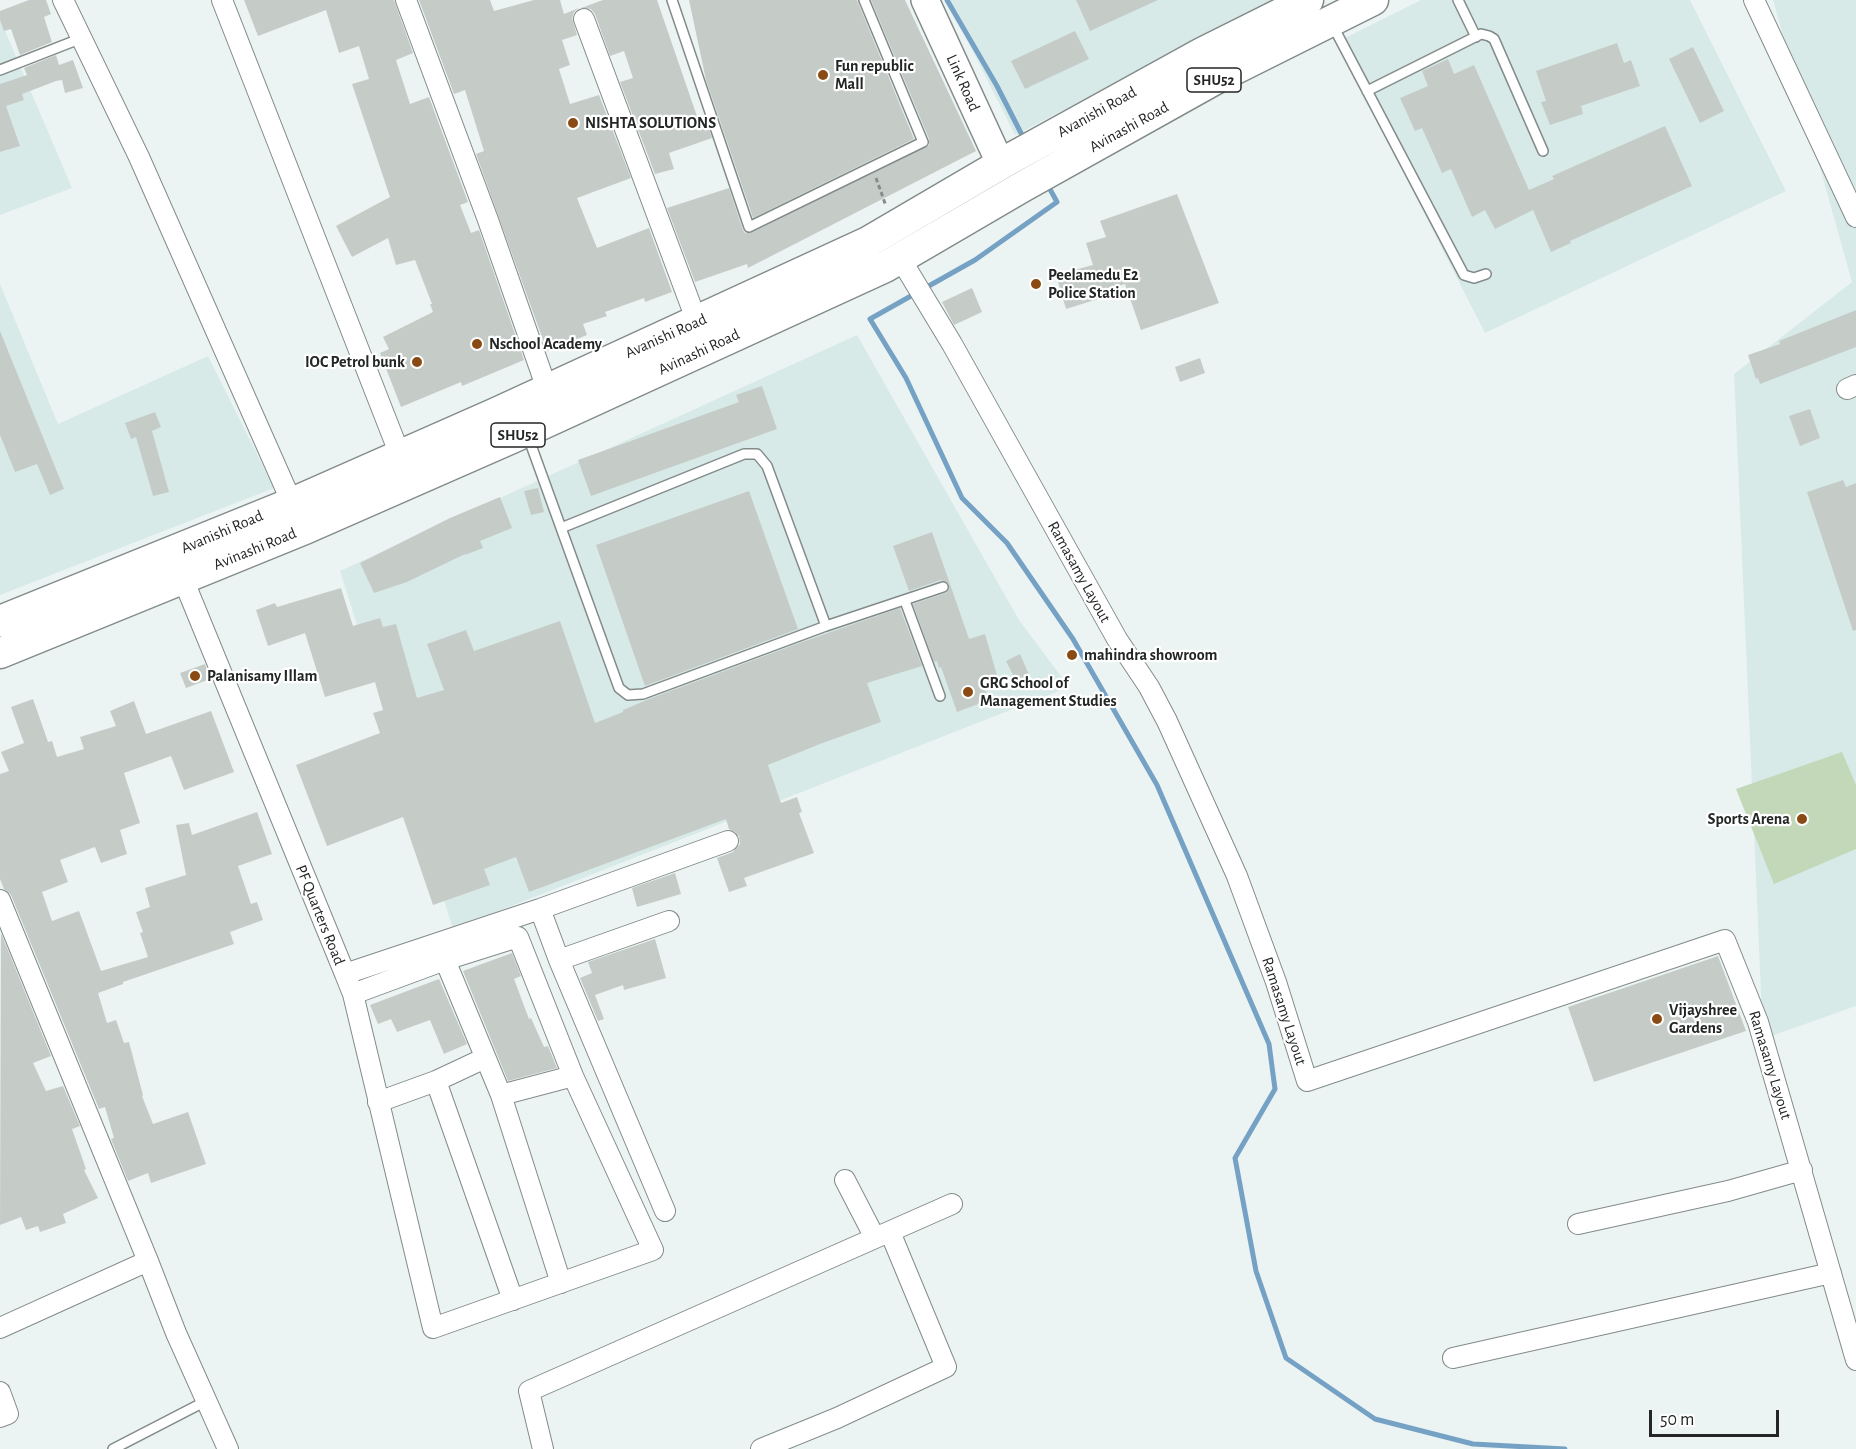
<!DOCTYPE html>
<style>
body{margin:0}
#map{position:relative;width:1856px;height:1449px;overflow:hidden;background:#ebf4f3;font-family:"Alegreya Sans",sans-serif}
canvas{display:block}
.scale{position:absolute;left:1649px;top:1410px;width:130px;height:27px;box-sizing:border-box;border:3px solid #232625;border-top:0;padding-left:8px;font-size:18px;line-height:21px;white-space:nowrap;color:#232625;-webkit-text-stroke:4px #fff;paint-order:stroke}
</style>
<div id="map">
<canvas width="1856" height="1449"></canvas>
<div class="scale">50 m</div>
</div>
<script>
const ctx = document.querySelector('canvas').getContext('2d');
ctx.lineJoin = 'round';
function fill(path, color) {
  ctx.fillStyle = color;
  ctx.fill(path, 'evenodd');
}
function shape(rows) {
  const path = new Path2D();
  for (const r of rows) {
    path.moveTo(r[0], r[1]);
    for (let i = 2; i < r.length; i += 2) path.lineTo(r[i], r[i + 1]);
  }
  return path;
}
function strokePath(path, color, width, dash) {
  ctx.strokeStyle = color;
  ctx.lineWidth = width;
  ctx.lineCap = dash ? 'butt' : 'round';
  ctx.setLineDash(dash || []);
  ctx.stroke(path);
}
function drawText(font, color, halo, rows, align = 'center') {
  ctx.font = font + ' "Alegreya Sans",sans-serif';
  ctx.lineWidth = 4.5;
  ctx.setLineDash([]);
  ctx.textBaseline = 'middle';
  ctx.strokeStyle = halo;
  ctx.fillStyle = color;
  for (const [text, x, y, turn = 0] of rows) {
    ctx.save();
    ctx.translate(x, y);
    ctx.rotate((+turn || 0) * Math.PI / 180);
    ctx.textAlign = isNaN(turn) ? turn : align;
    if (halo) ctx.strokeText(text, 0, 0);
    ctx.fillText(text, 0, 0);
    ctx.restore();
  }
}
fill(shape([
 [947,0,1280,0,1015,135],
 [1421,0,1690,0,1786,191,1485,333,1337,42],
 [1773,0,1856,0,1856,1006,1763,1039,1734,374,1852,282],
 [0,19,72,188,0,215],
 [0,284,58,424,208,356,274,488,0,595],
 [857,335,1019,620,1069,687,453,929,340,571]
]), '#d8eae8');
fill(shape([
 [1842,752,1856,785,1856,849,1774,884,1736,789]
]), '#c3d7b9');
strokePath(shape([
 [947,0,997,86,1024,139],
 [1046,182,1057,202,975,260,870,319,906,378,962,498,1007,543,1073,639,1157,785,1269,1044,1275,1089,1235,1158,1256,1271,1286,1358,1375,1419,1473,1444,1565,1449]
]), '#75a1c4', 5);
fill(shape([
 [29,0,46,0,51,14,44,17,52,42,20,55,11,29,4,31,0,20,0,11],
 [244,0,394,0,413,53,396,60,410,104,429,97,468,202,460,205,471,233,479,230,524,360,462,386,461,382,401,407,380,353,389,349,383,337,433,312,430,304,432,304,415,260,396,265,388,238,352,257,336,226,390,197,352,84,369,79,359,46,339,53,326,10,258,36],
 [419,0,490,0,494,11,534,0,560,0,564,14,579,8,574,12,572,18,577,35,562,40,570,65,559,69,570,104,599,95,631,178,577,198,597,248,649,228,672,292,645,302,644,298,605,312,607,316,583,324,587,335,547,351,476,154,484,151,465,90,454,94],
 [603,0,657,0,701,128,708,126,712,138,669,153,674,169,655,174,620,82,633,78,624,51,610,56,595,14,591,9,581,8],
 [689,0,857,0,914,139,753,218,706,80],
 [871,0,905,0,976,151,748,268,747,264,695,282,667,208,729,188,743,230,745,233,751,233,929,145,929,139],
 [1076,0,1158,0,1090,31],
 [1075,31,1089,59,1025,89,1011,61],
 [1617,43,1624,63,1631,60,1640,86,1581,106,1583,114,1550,125,1541,102,1546,101,1536,71],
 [1693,47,1724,111,1700,123,1669,59],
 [56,55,59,65,73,60,83,88,65,93,62,80,56,81,22,94,24,100,6,106,20,146,0,152,0,84,27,75,24,68],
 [1448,59,1454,74,1474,65,1529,190,1554,179,1552,176,1665,126,1692,186,1570,241,1571,243,1551,252,1533,210,1495,229,1485,210,1472,217,1451,169,1442,173,1422,128,1415,131,1400,98,1428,86,1422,71],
 [1177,194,1219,303,1141,330,1125,284,1097,293,1098,299,1066,309,1056,275,1093,265,1086,243,1106,237,1100,221],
 [972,288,982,312,954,325,942,302],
 [1856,310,1856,347,1760,384,1758,378,1756,379,1748,355,1780,344,1779,341],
 [0,331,64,489,50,495,37,464,15,472,0,435],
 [1200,358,1205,373,1180,382,1175,367],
 [762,386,777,429,591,496,578,460,739,402,736,395],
 [1810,409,1820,438,1800,446,1789,416],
 [155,412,161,427,152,431,169,492,153,496,136,437,131,439,125,423],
 [1843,480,1846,487,1856,483,1856,630,1853,631,1807,492],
 [538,488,544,512,531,515,524,491],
 [749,491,798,629,645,686,596,545],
 [500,497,512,528,480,541,483,548,465,555,465,554,407,582,374,593,360,563,450,518],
 [932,532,969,639,985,634,997,675,982,681,989,700,957,712,941,667,939,668,937,661,934,662,913,604,946,593,949,589,949,584,941,580,909,591,893,546],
 [341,588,353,626,380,618,383,627,396,624,417,698,444,690,427,644,466,630,474,651,560,621,595,723,623,712,623,710,649,699,802,642,900,608,922,666,867,683,881,722,820,744,768,765,781,803,797,797,802,812,799,813,814,853,744,878,747,886,729,892,717,858,733,852,740,844,739,836,735,832,729,829,726,819,529,892,516,857,484,869,490,885,433,905,403,817,327,846,296,765,380,733,373,713,383,710,375,682,325,697,305,633,268,646,256,610,275,603,277,607],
 [1020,654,1030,677,1017,683,1006,661],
 [205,664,210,679,186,688,180,673],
 [33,699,48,742,52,741,57,757,84,749,80,737,116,726,110,711,134,701,146,734,211,711,234,772,184,790,171,756,124,773,140,823,120,830,127,854,101,863,95,847,60,860,68,882,42,892,52,921,79,911,101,971,148,957,140,933,143,932,136,912,150,907,145,888,186,875,176,825,189,823,192,835,257,812,272,854,238,866,251,904,257,902,263,920,230,932,234,944,123,982,123,984,98,993,107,1023,116,1020,124,1043,129,1042,143,1095,142,1096,153,1124,188,1112,206,1164,151,1183,148,1173,128,1181,111,1139,114,1138,105,1107,99,1109,11,895,4,889,0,879,0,774,9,771,1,752,24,743,11,707],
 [675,873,681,894,637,907,632,888],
 [1,933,51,1056,33,1063,46,1091,63,1086,80,1126,72,1129,86,1169,84,1170,98,1198,63,1214,66,1223,40,1232,38,1226,26,1230,21,1217,0,1225],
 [655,939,666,978,624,990,623,985,595,995,604,1019,598,1021,580,978,592,973,588,962],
 [512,953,521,976,514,979,529,1019,531,1018,544,1047,548,1046,557,1068,508,1081,463,971],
 [1718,956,1746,1031,1594,1082,1568,1007],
 [439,979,467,1044,444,1054,430,1020,397,1032,391,1019,378,1024,370,1005]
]), '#c5ccc8');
const lane = shape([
 [672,0,749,227,923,142,864,0],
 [1458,0,1476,37],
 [1333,26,1464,275,1474,278,1486,274],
 [0,70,82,38],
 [1367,91,1481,34,1489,36,1494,39,1543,151],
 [527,434,619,688,628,695,643,694,826,626,943,587],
 [561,528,744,454,757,454,767,466,826,626],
 [905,601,940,696],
 [113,1449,206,1401]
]);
const street = shape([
 [63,0,139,157,292,503],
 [222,0,400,455],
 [406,0,488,220,547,389],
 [1754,0,1856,217],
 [584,19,697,322],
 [900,258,952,344,1117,639,1149,687,1167,721,1237,876,1276,982,1307,1081,1725,940,1758,1022,1856,1360],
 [1847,389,1856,385],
 [183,579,345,974,540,909,728,841],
 [0,900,148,1261,176,1333,228,1449],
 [540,909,559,960,665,1211],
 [445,960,501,1095,561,1283],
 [559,960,669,921],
 [345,974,353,994,433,1328,653,1250,573,1076,518,937,445,960,353,994],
 [436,1081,513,1300],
 [501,1095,573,1076],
 [378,1102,436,1081,485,1058],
 [845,1180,875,1238],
 [1578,1224,1728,1191,1802,1170],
 [0,1328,148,1261],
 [1453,1358,1831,1273],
 [0,1392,8,1414,0,1417],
 [543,1449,529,1391,952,1204],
 [761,1449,837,1418,946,1367,890,1232]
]);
const secondary = shape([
 [925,0,1001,165]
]);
const primary = shape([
 [0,621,292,503,496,413,868,242,1008,160,1202,53,1308,0],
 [0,653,307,528,512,438,885,267,1022,187,1219,77,1373,0]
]);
strokePath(lane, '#838b8a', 12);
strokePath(street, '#838b8a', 22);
strokePath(secondary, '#838b8a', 30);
strokePath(primary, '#838b8a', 33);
strokePath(shape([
 [876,178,886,206]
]), '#868c8b', 3, [4.5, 3]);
strokePath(lane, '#fff', 9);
strokePath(street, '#fff', 20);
strokePath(secondary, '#fff', 27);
strokePath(primary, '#fff', 30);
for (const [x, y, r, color] of [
 [823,75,6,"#8a4a13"],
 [573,123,6,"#8a4a13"],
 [1036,284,6,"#8a4a13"],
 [477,344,6,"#8a4a13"],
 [417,362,6,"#8a4a13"],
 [1072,655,6,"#8a4a13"],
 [195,676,6,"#8a4a13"],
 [968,692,6,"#8a4a13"],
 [1802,819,6,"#8a4a13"],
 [1657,1019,6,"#8a4a13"]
]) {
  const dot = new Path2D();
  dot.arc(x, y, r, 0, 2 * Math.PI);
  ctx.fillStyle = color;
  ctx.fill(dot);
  strokePath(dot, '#fff', 2);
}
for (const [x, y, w] of [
 [1214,80,54],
 [518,435,54]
]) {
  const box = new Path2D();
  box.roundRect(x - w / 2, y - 12, w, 24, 4.5);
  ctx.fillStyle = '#fff';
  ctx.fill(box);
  strokePath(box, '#232625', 1.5);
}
drawText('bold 15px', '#232625', null, [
 ["SHU52",1214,80],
 ["SHU52",518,435]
]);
drawText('bold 16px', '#232625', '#fff', [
 ["Fun republic",835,66],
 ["Mall",835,84],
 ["NISHTA SOLUTIONS",585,123],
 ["Peelamedu E2",1048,275],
 ["Police Station",1048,293],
 ["Nschool Academy",489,344],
 ["IOC Petrol bunk",405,362,"right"],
 ["mahindra showroom",1084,655],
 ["Palanisamy Illam",207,676],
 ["GRG School of",980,683],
 ["Management Studies",980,701],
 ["Sports Arena",1790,819,"right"],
 ["Vijayshree",1669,1010],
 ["Gardens",1669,1028]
], 'left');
drawText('16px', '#232625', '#fff', [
 ["Link Road",963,83,66],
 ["Avanishi Road",1097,112,-29],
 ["Avinashi Road",1129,127,-29],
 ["Avanishi Road",666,336,-24],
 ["Avinashi Road",699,352,-25],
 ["Avanishi Road",222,532,-23],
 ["Avinashi Road",255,549,-22],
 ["Ramasamy Layout",1079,572,61],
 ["PF Quarters Road",320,915,68],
 ["Ramasamy Layout",1284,1011,72],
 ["Ramasamy Layout",1770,1065,73]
]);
</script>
